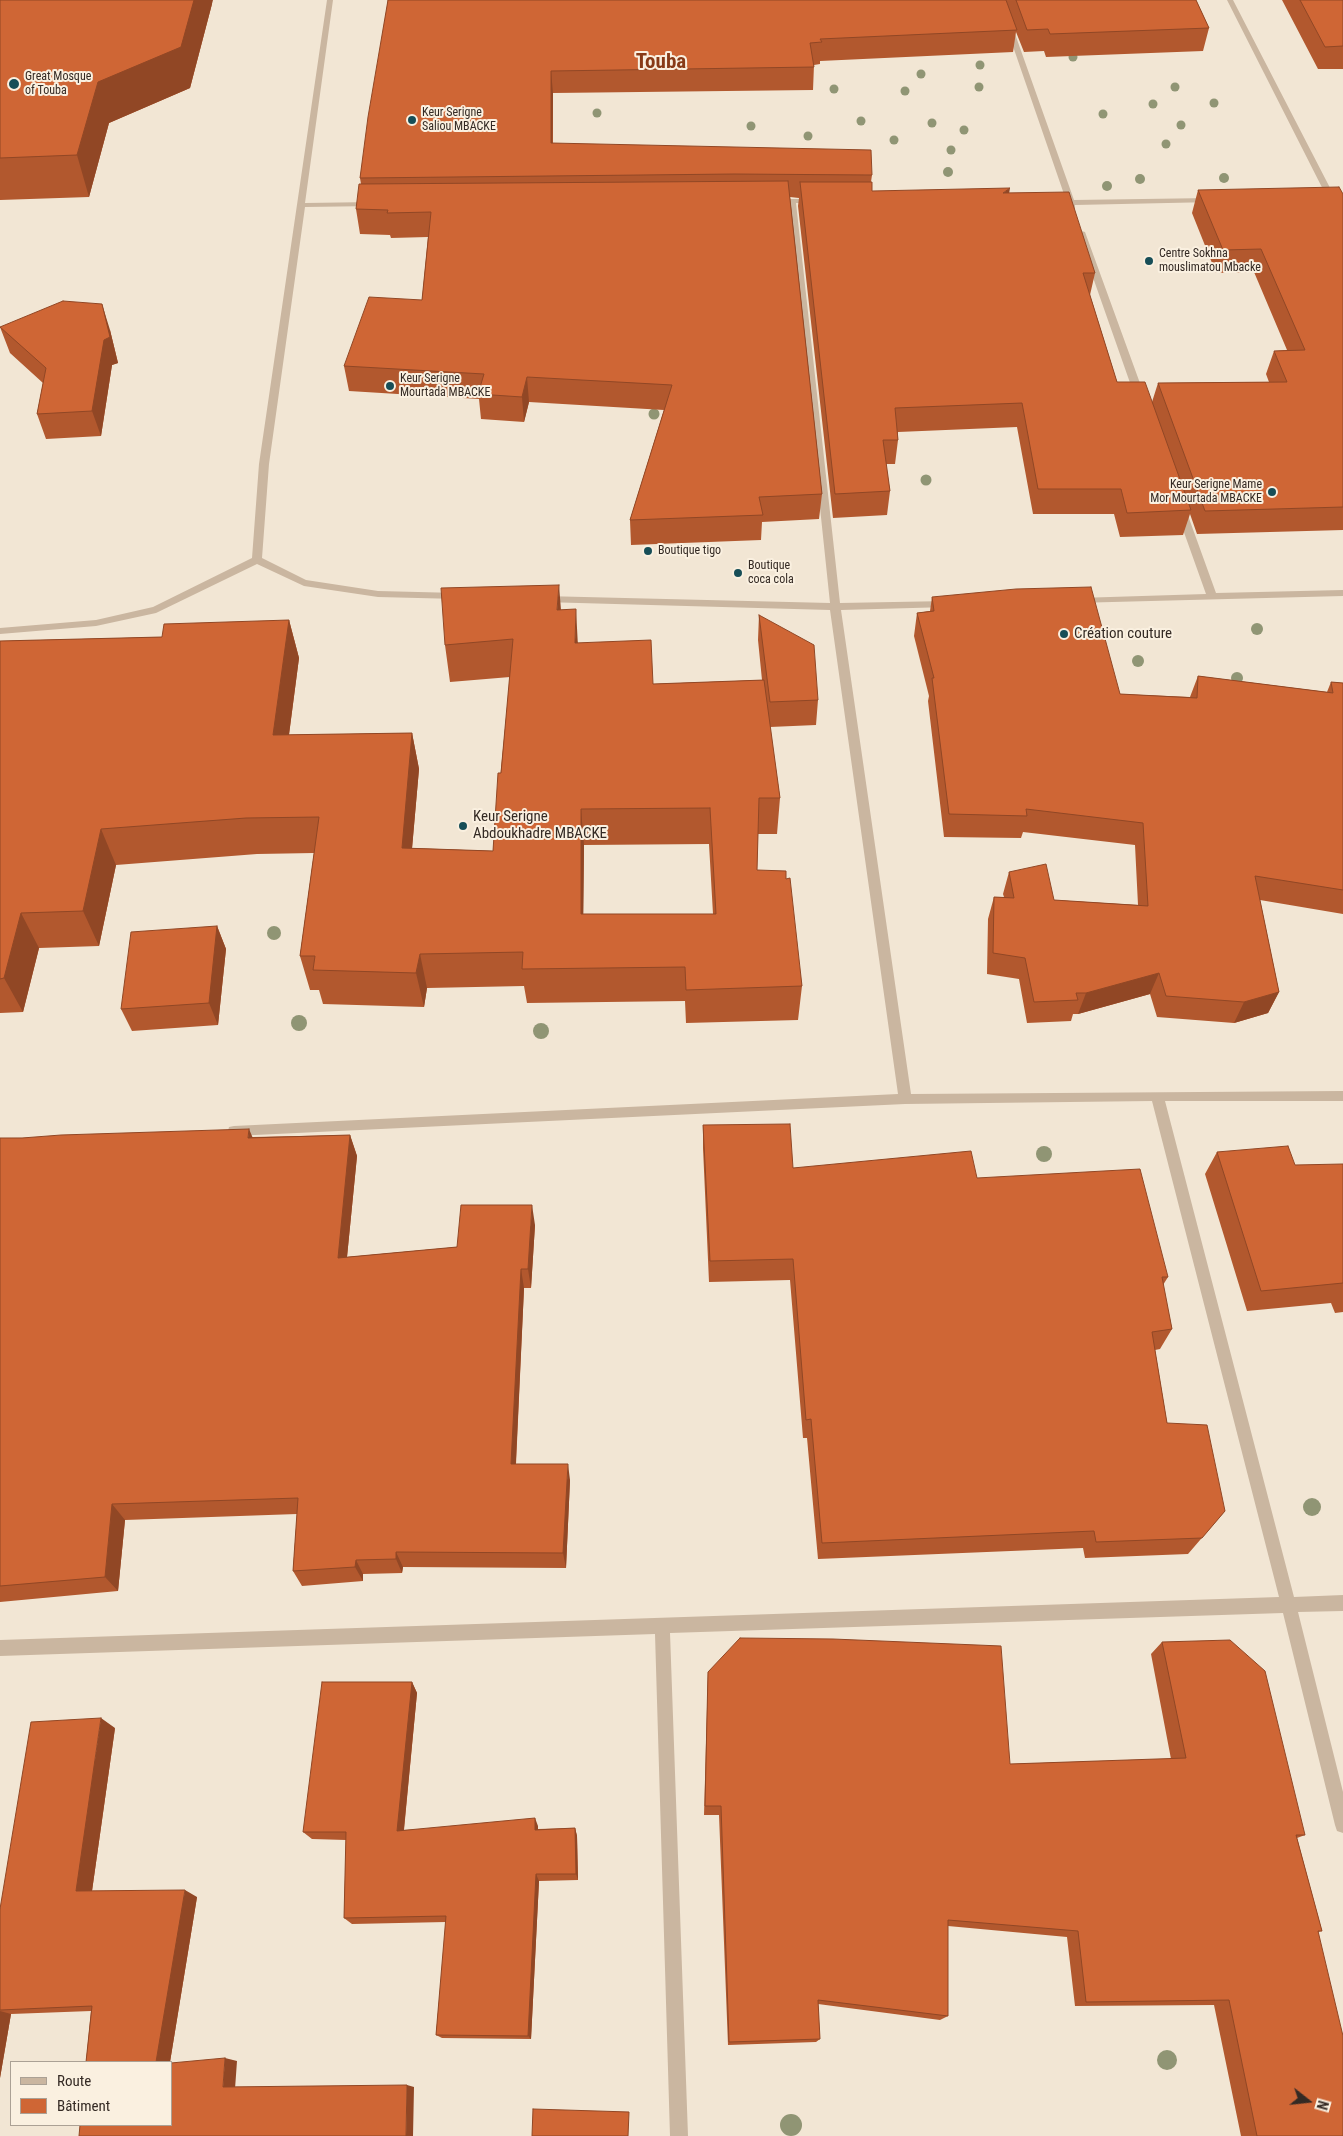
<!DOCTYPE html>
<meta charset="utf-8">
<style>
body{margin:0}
#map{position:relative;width:1343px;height:2136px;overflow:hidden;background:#f2e6d4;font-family:"Roboto Condensed",sans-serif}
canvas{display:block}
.legend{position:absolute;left:10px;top:2061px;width:162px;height:65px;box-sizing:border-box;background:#faf0e0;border:1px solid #aba195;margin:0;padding:6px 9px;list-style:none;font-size:15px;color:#342a24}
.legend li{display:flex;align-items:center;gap:10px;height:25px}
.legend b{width:25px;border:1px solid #aba195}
.north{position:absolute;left:1283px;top:2076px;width:50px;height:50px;-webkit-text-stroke:4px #faf0e0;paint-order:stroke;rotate:106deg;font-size:14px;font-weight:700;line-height:20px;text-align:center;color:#342a24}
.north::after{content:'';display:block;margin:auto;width:18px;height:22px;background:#342a24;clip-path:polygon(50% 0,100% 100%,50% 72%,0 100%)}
</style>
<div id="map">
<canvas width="1343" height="2136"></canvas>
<ul class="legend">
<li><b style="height:6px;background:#cab6a0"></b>Route</li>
<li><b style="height:14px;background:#cf6635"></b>Bâtiment</li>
</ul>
<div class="north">N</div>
</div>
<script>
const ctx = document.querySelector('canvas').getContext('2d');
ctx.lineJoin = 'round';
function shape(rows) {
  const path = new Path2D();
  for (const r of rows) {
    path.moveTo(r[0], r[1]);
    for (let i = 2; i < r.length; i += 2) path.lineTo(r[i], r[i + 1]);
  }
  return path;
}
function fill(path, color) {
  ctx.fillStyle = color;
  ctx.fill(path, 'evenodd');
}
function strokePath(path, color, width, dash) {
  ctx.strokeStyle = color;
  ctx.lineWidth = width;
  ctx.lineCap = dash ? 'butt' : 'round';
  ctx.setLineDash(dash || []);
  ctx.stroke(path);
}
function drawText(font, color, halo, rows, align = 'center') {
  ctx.font = font + ' "Roboto Condensed",sans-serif';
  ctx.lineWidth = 4;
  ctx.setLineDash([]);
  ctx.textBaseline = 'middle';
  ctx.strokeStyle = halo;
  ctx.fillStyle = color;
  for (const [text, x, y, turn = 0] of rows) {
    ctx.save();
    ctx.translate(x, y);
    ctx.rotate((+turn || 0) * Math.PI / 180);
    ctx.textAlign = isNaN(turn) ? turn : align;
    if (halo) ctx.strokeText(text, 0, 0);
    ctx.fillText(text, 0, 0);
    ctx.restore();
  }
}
fill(shape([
 [327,0,333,0,305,203,374,202,378,204,374,206,305,207,269,464,262,558,306,580,378,591,458,593,463,596,458,599,378,597,304,586,257,564,156,613,96,626,0,634,0,628,96,620,153,607,252,558,259,464,327,0],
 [997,0,1003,0,1074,200,1211,198,1214,198,1214,202,1075,205,1075,209,1072,209,1067,205,1053,205,1053,201,1066,200,997,0],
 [1227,0,1233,0,1343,213,1343,223,1339,221,1227,0],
 [771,199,814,199,818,201,814,203,796,203,840,603,948,601,953,604,948,607,841,610,911,1094,1343,1091,1343,1101,1165,1101,1294,1597,1343,1595,1343,1611,1298,1612,1343,1792,1343,1833,1337,1831,1335,1825,1283,1613,670,1633,688,2136,670,2136,655,1634,0,1656,0,1640,1279,1597,1152,1101,905,1104,234,1136,229,1135,228,1131,229,1127,234,1126,898,1094,830,610,543,602,538,599,543,596,830,603,788,203,771,203,771,199],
 [1078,230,1085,232,1145,397,1143,399,1140,400,1135,397,1077,232,1078,230],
 [1181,507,1186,510,1216,593,1343,590,1343,596,1074,603,1074,599,1078,598,1206,594,1176,510,1181,507]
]), '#cab6a0');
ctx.fillStyle = '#909574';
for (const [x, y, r] of [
 [1073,57,4.5],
 [980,65,4.5],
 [921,74,4.5],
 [979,87,4.5],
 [1175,87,4.5],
 [834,89,4.5],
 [905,91,4.5],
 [1214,103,4.5],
 [1153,104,4.5],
 [597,113,4.5],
 [1103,114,4.5],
 [861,121,4.5],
 [932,123,4.5],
 [1181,125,4.5],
 [751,126,4.5],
 [964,130,4.5],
 [808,136,4.5],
 [894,140,4.5],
 [1166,144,4.5],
 [951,150,4.5],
 [948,172,5],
 [1224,178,5],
 [1140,179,5],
 [1107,186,5],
 [654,414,5.5],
 [926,480,5.5],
 [1257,629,6],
 [1138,661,6],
 [1237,678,6],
 [274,933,7],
 [299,1023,8],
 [541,1031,8],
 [1044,1154,8],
 [1312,1507,9],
 [1167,2060,10],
 [791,2125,11]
]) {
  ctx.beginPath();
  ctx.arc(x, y, r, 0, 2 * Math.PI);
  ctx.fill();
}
fill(shape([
 [0,0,212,4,190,88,109,123,89,197,0,200],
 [388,0,1196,0,1209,28,1203,51,1046,57,1044,51,1024,52,1016,32,1013,52,820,61,820,64,814,65,813,90,553,93,553,143,872,175,871,182,872,191,1010,193,1095,273,1090,295,1117,382,1152,402,1158,383,1269,382,1266,374,1274,351,1287,350,1254,272,1216,273,1192,213,1198,190,1343,194,1343,530,1197,534,1190,514,1183,535,1120,537,1114,514,1033,514,1017,427,898,432,898,440,895,464,886,464,890,491,887,515,833,518,798,206,799,198,790,197,822,494,819,519,762,522,761,540,631,545,630,520,664,410,529,402,524,422,481,419,479,399,349,391,344,366,422,300,428,237,391,238,390,235,360,234,356,209,361,184,360,178],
 [1282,0,1343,0,1343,69,1318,69],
 [0,327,110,330,118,363,112,365,101,436,46,439,37,414,43,383,10,353],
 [932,597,1120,694,1190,697,1198,676,1327,692,1331,682,1343,683,1343,914,1260,900,1279,992,1268,1013,1234,1023,1157,1017,1150,994,1078,1014,1073,1014,1071,1021,1027,1023,1019,979,987,974,988,919,994,897,1004,897,1003,894,1009,872,1054,900,1138,905,1135,845,1023,832,1021,838,944,837,928,701,929,696,914,636,917,613,930,611],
 [561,610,578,643,653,684,762,680,758,640,759,615,818,700,816,725,770,727,780,798,777,834,758,834,757,870,786,879,802,986,798,1020,686,1023,685,1001,527,1003,524,986,427,988,424,1007,323,1004,319,990,310,990,300,956,314,853,257,854,116,865,99,946,39,948,23,1012,0,1013,0,641,162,637,289,620,299,658,289,735,412,733,419,769,412,848,493,851,510,677,450,682,445,645],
 [709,844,713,914,583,914,584,845],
 [217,926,226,949,218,1025,132,1031,121,1009],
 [703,1125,793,1168,977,1178,1168,1277,1163,1285,1172,1329,1160,1349,1155,1350,1167,1423,1225,1511,1188,1554,1085,1558,1083,1548,818,1559,807,1438,803,1438,790,1280,709,1282,703,1148],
 [350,1135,357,1156,347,1257,457,1247,535,1225,531,1288,524,1288,516,1464,570,1480,566,1568,403,1567,402,1573,363,1574,363,1581,302,1586,293,1571,297,1514,125,1520,118,1591,0,1602,0,1138,253,1137],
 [1217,1152,1295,1165,1343,1165,1343,1312,1335,1313,1331,1303,1247,1311,1205,1174],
 [1162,1642,1305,1835,1297,1838,1322,1931,1318,1932,1343,2136,1241,2136,1214,2005,1075,2006,1067,1937,948,1926,948,2016,940,2020,818,2004,820,2039,816,2042,728,2045,719,1815,704,1815,708,1672,1010,1764,1171,1759,1151,1654],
 [412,1682,417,1693,404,1830,538,1826,538,1829,575,1828,577,1836,578,1880,539,1881,531,2039,442,2038,436,2035,446,1922,352,1924,344,1918,346,1840,312,1839,303,1832],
 [115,1728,92,1891,197,1897,170,2062,86,2062,91,2011,11,2014,0,2078,0,1909]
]), '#b2582e');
fill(shape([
 [194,0,213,0,190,88,109,123,89,197,77,155,98,82],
 [551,71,553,93,552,166,551,143],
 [1010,188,1006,212,1003,193],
 [102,304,110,330,118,363,112,365,101,436,92,411],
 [527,377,529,402,524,422,522,397],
 [559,585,562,623,557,610],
 [576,609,578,647,575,643],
 [289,620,299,658,284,772,273,735],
 [412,733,419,769,409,883,402,848],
 [581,809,584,845,583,949,581,914],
 [101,829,116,865,99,946,83,911],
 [21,913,39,948,23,1012,4,978],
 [217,926,226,949,218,1025,209,1003],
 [420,954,427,988,424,1007,416,973],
 [1159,973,1150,994,1078,1014,1086,993],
 [1279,992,1268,1013,1234,1023,1244,1002],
 [249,1129,258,1150,248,1138],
 [350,1135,357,1156,345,1277,338,1258],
 [532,1205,535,1225,531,1288,528,1269],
 [521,1269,524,1288,515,1480,511,1464],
 [568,1464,570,1480,566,1568,563,1553],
 [112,1504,125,1520,118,1591,105,1577],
 [396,1552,403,1567,402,1573,396,1559],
 [356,1560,363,1574,363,1581,355,1567],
 [412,1682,417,1693,403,1838,397,1831],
 [101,1718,115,1728,91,1898,76,1891],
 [535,1818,538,1826,538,1837,535,1830],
 [575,1828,577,1836,578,1880,576,1874],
 [536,1874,539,1881,531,2039,528,2036],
 [185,1890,197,1897,170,2062,156,2062],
 [0,2011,11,2014,0,2078],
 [225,2058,237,2061,235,2089,223,2087],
 [407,2085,414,2087,413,2136,406,2136]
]), '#914725');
const building = shape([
 [0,0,194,0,181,47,98,82,77,155,0,158,0,0],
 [388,0,1006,0,1017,30,820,39,822,42,810,43,814,67,551,71,551,143,871,150,872,175,734,174,360,178,368,117,388,0],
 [1016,0,1196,0,1209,28,1050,34,1048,29,1027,30,1016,0],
 [1300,0,1343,0,1343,46,1325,47,1300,0],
 [788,181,822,494,759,497,763,515,630,520,672,385,527,377,522,397,478,394,484,374,344,366,369,297,422,300,431,212,387,213,388,210,356,209,359,184,788,181],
 [800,182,872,182,872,191,1010,188,1003,193,1069,192,1095,273,1083,273,1117,382,1145,382,1191,510,1127,513,1121,489,1038,489,1022,403,895,408,898,440,883,440,890,491,835,494,800,182],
 [1339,187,1343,194,1343,507,1205,511,1158,383,1287,382,1274,351,1305,350,1261,249,1223,250,1198,190,1339,187],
 [63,301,102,304,110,337,104,340,92,411,37,414,46,368,0,327,63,301],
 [559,585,557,610,576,609,575,643,651,640,653,684,764,680,780,798,759,798,757,870,786,871,786,879,790,878,802,986,686,990,685,967,522,969,523,952,420,954,416,973,313,970,315,956,300,956,319,817,246,818,101,829,83,911,21,913,4,978,0,979,0,641,162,637,164,624,289,620,273,735,412,733,402,848,493,851,498,773,501,773,513,639,445,645,441,588,559,585],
 [710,808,716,914,581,914,581,809,710,808],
 [1091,587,1120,694,1197,698,1198,676,1333,693,1331,682,1343,683,1343,890,1255,876,1279,992,1244,1002,1166,996,1159,973,1086,993,1076,993,1078,1000,1034,1002,1025,958,993,953,994,897,1014,898,1009,872,1046,864,1054,900,1148,906,1143,823,1026,809,1027,816,949,814,932,678,934,678,917,613,934,611,932,597,1016,589,1091,587],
 [759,615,814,645,818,700,770,702,759,615],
 [217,926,209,1003,121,1009,131,932,217,926],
 [790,1124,793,1168,971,1151,977,1178,1140,1169,1168,1277,1162,1277,1172,1329,1152,1332,1167,1423,1207,1425,1225,1511,1202,1538,1096,1542,1094,1531,822,1543,811,1419,806,1420,793,1259,710,1261,703,1125,790,1124],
 [249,1129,248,1138,350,1135,338,1258,457,1247,461,1205,532,1205,528,1269,521,1269,511,1464,568,1464,563,1553,396,1552,396,1559,356,1560,355,1567,293,1571,298,1498,112,1504,105,1577,0,1586,0,1138,22,1138,61,1135,249,1129],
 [1288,1146,1295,1165,1343,1164,1343,1283,1261,1291,1217,1152,1288,1146],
 [740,1638,833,1639,1001,1646,1010,1764,1186,1758,1162,1642,1230,1640,1265,1671,1305,1835,1296,1835,1322,1931,1318,1931,1343,2036,1343,2136,1257,2136,1229,2000,1086,2002,1078,1931,948,1920,948,2016,818,2000,820,2039,729,2042,721,1806,705,1806,708,1672,740,1638],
 [322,1682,412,1682,397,1831,535,1818,535,1830,575,1828,576,1874,536,1874,528,2036,436,2035,446,1916,344,1918,346,1832,303,1832,322,1682],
 [101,1718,76,1891,185,1890,156,2062,86,2062,92,2006,0,2010,0,1909,31,1722,101,1718],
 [225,2058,223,2087,407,2085,406,2136,79,2136,80,2125,171,2125,171,2063,225,2058],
 [533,2109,629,2112,628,2136,532,2136,533,2109]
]);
fill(building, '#cf6635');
strokePath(building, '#914725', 1);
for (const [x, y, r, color] of [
 [14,84,6,"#174e57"],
 [412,120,5,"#174e57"],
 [1149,261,5,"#174e57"],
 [390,386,5,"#174e57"],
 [1272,492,5,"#174e57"],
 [648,551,5,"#174e57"],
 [738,573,5,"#174e57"],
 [1064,634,5,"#174e57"],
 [463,826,5,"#174e57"]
]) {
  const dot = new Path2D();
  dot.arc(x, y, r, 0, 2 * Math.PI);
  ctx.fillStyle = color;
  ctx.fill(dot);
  strokePath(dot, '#faf0e0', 2);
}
drawText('12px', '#342a24', '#faf0e0', [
 ["Great Mosque",25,77],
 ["of Touba",25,91],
 ["Keur Serigne",422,113],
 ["Saliou MBACKE",422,127],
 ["Centre Sokhna",1159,254],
 ["mouslimatou Mbacke",1159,268],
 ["Keur Serigne",400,379],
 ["Mourtada MBACKE",400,393],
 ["Keur Serigne Mame",1262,485,"right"],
 ["Mor Mourtada MBACKE",1262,499,"right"],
 ["Boutique tigo",658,551],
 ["Boutique",748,566],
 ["coca cola",748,580]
], 'left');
drawText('15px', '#342a24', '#faf0e0', [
 ["Création couture",1074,634],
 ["Keur Serigne",473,817],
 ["Abdoukhadre MBACKE",473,834]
], 'left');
drawText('bold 21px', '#883a17', '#faf0e0', [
 ["Touba",661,63]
]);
</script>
